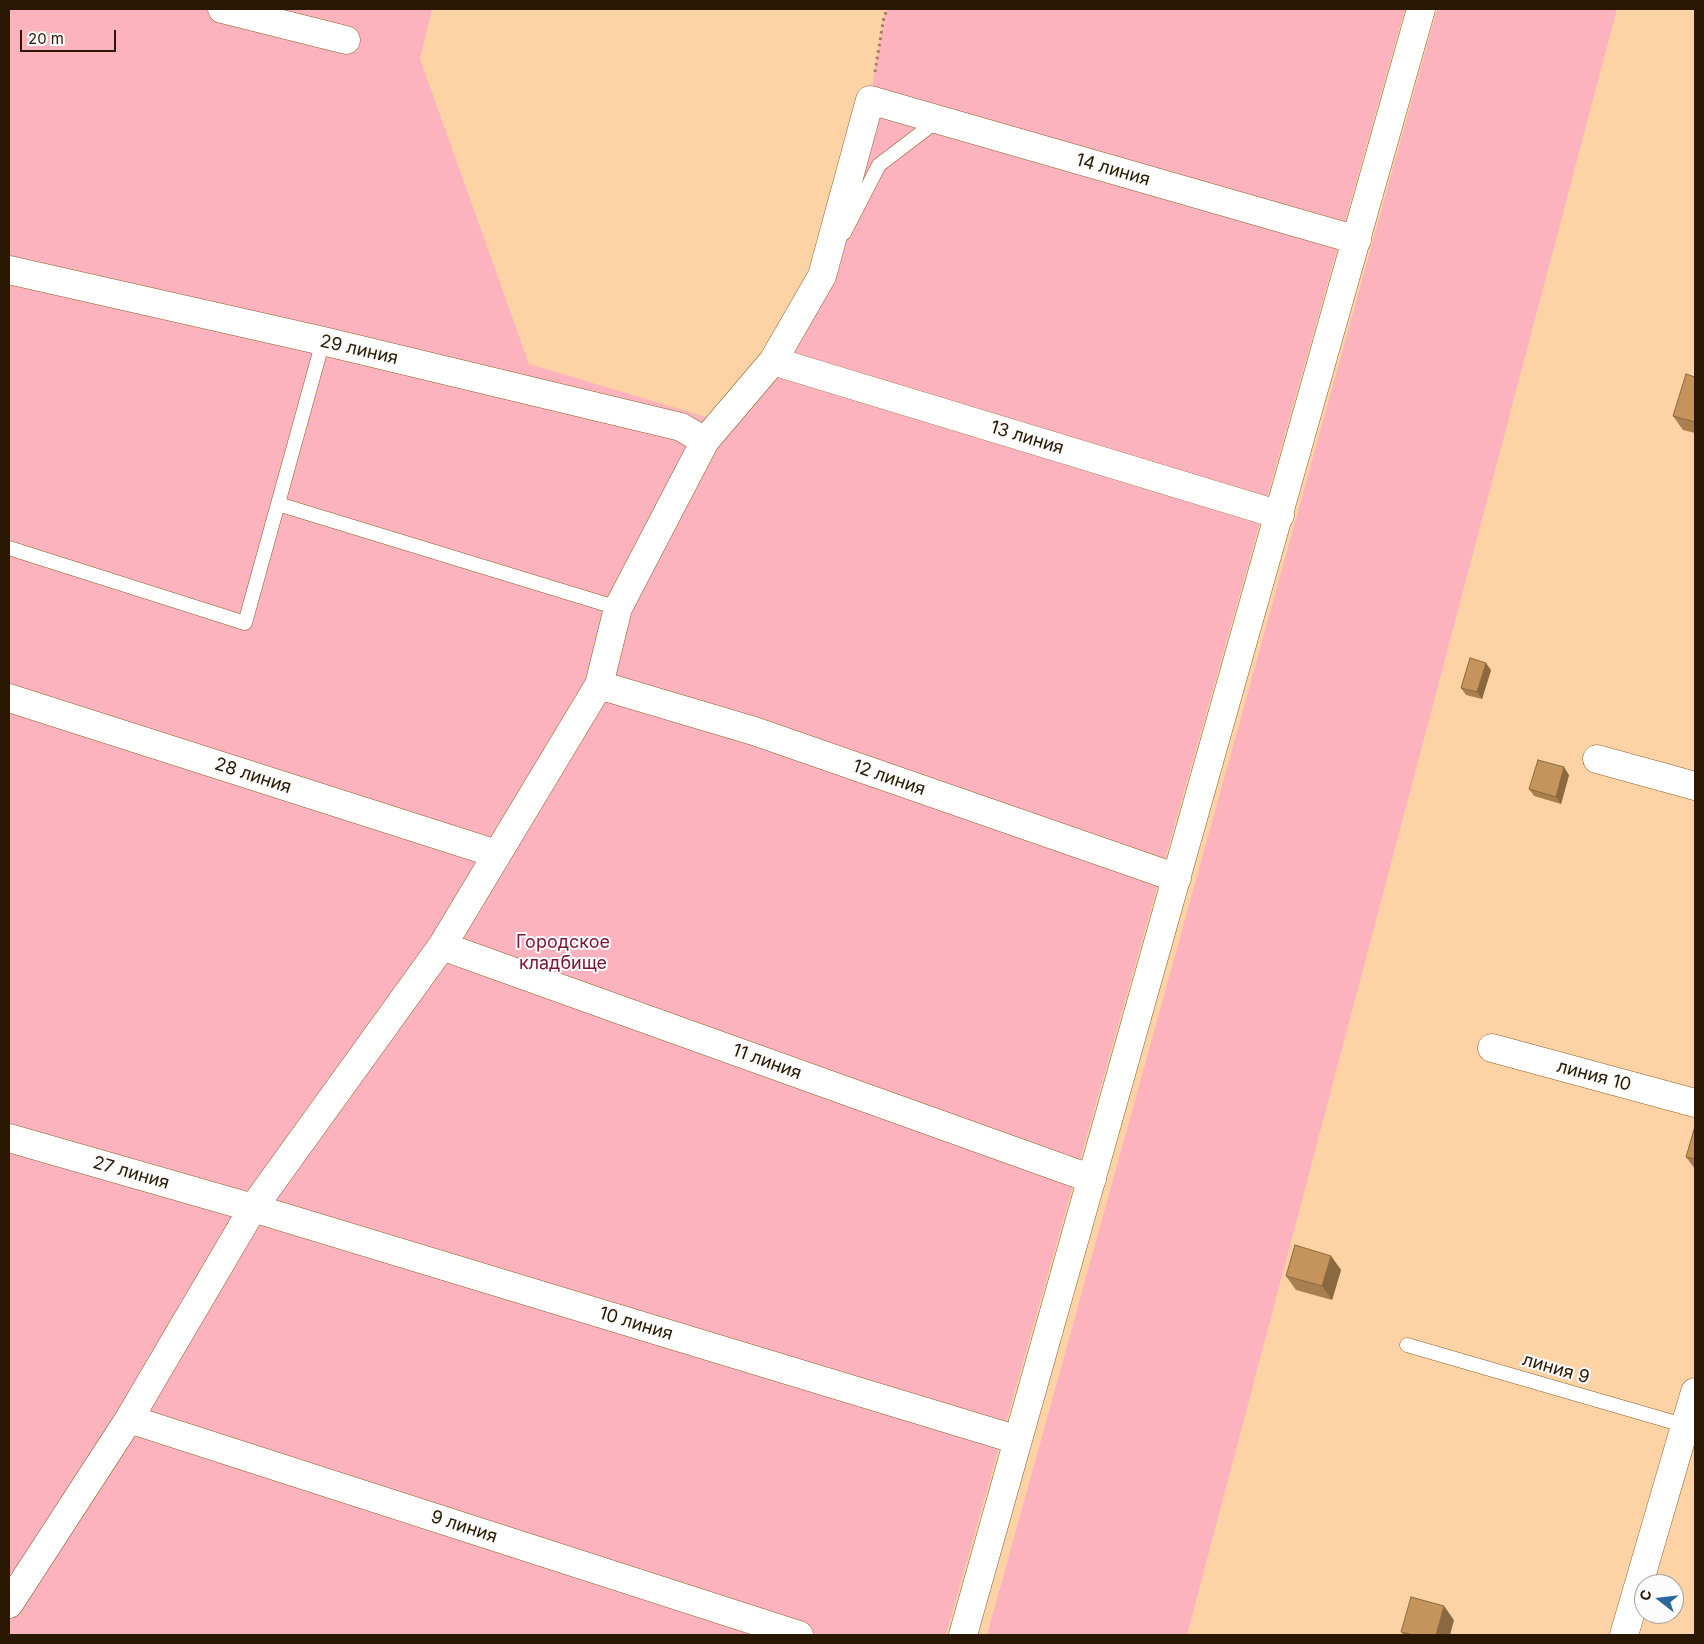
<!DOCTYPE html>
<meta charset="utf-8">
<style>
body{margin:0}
#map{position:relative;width:1704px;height:1644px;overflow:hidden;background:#fdd3a6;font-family:Inter,sans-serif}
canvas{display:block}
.frame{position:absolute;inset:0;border:10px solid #291701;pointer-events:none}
.north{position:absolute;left:1634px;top:1574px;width:50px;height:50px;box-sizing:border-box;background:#fcfcfc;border:1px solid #a8a098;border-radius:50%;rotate:286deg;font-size:14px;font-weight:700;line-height:20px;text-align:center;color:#291701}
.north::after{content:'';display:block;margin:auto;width:18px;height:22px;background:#29679d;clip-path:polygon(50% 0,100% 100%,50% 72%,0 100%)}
.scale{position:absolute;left:20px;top:30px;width:96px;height:22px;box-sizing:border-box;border:2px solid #291701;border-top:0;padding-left:6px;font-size:15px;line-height:18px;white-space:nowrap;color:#291701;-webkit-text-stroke:4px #fcfcfc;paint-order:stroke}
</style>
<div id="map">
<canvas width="1704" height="1644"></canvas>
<div class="frame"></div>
<div class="north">С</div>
<div class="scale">20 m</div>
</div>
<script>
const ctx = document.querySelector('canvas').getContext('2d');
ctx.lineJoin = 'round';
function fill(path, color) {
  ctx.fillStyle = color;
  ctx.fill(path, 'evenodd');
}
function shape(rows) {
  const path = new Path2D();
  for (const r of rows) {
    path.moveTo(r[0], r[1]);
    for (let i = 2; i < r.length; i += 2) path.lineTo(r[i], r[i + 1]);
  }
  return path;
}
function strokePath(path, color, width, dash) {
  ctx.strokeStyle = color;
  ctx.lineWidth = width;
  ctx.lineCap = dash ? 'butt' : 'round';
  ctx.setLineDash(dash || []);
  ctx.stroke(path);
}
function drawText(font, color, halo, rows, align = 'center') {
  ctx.font = font + ' Inter,sans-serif';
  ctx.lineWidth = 4;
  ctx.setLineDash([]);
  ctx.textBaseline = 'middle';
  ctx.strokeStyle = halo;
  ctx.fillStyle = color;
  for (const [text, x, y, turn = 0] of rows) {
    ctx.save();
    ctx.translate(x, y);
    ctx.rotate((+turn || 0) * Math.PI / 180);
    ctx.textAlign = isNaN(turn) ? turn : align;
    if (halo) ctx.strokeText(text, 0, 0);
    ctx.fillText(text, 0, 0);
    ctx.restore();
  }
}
fill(shape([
 [9,9,432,9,420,59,529,364,716,420,810,284,870,100,884,16,888,9,1405,9,946,1635,9,1635],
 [1437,9,1617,9,1187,1635,987,1635]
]), '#fcb3be');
const lane = shape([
 [844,233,879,165,938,120],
 [278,504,618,608],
 [9,548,245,623,323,341],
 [1407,1345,1690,1427]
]);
const street = shape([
 [222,9,346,40],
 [9,270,323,341,681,427,705,441],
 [773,361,1280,515],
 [599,685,754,731,1177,878],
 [9,698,497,854],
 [1597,759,1695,786],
 [442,946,1092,1179],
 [1492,1048,1695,1103],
 [9,1138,253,1208,1018,1440],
 [129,1419,799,1635],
 [9,1604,129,1419,253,1208,442,946,599,685,618,608,705,441,773,361,822,276,870,100,1357,240],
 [963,1635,1421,9],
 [1624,1635,1695,1392]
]);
strokePath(lane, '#8d5f26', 15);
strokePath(street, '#8d5f26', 29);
strokePath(shape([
 [875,72,884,16,888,9]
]), '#9d7e5b', 3, [2.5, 4]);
strokePath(lane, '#fff', 14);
strokePath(street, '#fff', 28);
fill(shape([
 [1695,377,1695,433,1683,430,1673,416],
 [1491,670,1482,699,1466,695,1461,688],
 [1569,775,1561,804,1534,796,1529,789],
 [1695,1126,1695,1169,1686,1157],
 [1331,1256,1341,1270,1332,1300,1296,1290,1286,1276],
 [1401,1632,1414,1635,1404,1635]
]), '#a97f4f');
fill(shape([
 [1486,663,1491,670,1482,699,1477,692],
 [1564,767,1569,775,1561,804,1556,797],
 [1331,1256,1341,1270,1332,1300,1322,1286],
 [1444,1606,1454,1620,1450,1635,1436,1635]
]), '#8a6840');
const building = shape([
 [1686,374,1695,377,1695,422,1673,416,1686,374],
 [1470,658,1486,663,1477,692,1461,688,1470,658],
 [1538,760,1564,767,1556,797,1529,789,1538,760],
 [1695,1126,1695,1159,1686,1157,1695,1126],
 [1295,1245,1331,1256,1322,1286,1286,1276,1295,1245],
 [1411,1597,1444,1606,1436,1635,1414,1635,1401,1632,1411,1597]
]);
fill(building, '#c5945c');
strokePath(building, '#8a6840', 1);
drawText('18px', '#291701', '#fcfcfc', [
 ["14 линия",1113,170,16],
 ["29 линия",359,350,13],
 ["13 линия",1027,438,17],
 ["28 линия",253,776,18],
 ["12 линия",889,778,19],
 ["11 линия",767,1062,20],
 ["линия 10",1594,1076,15],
 ["27 линия",131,1173,16],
 ["10 линия",636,1324,17],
 ["линия 9",1556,1369,16],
 ["9 линия",464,1527,18]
]);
drawText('18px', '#7b1434', '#fcfcfc', [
 ["Городское",563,943],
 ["кладбище",563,964]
]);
</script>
